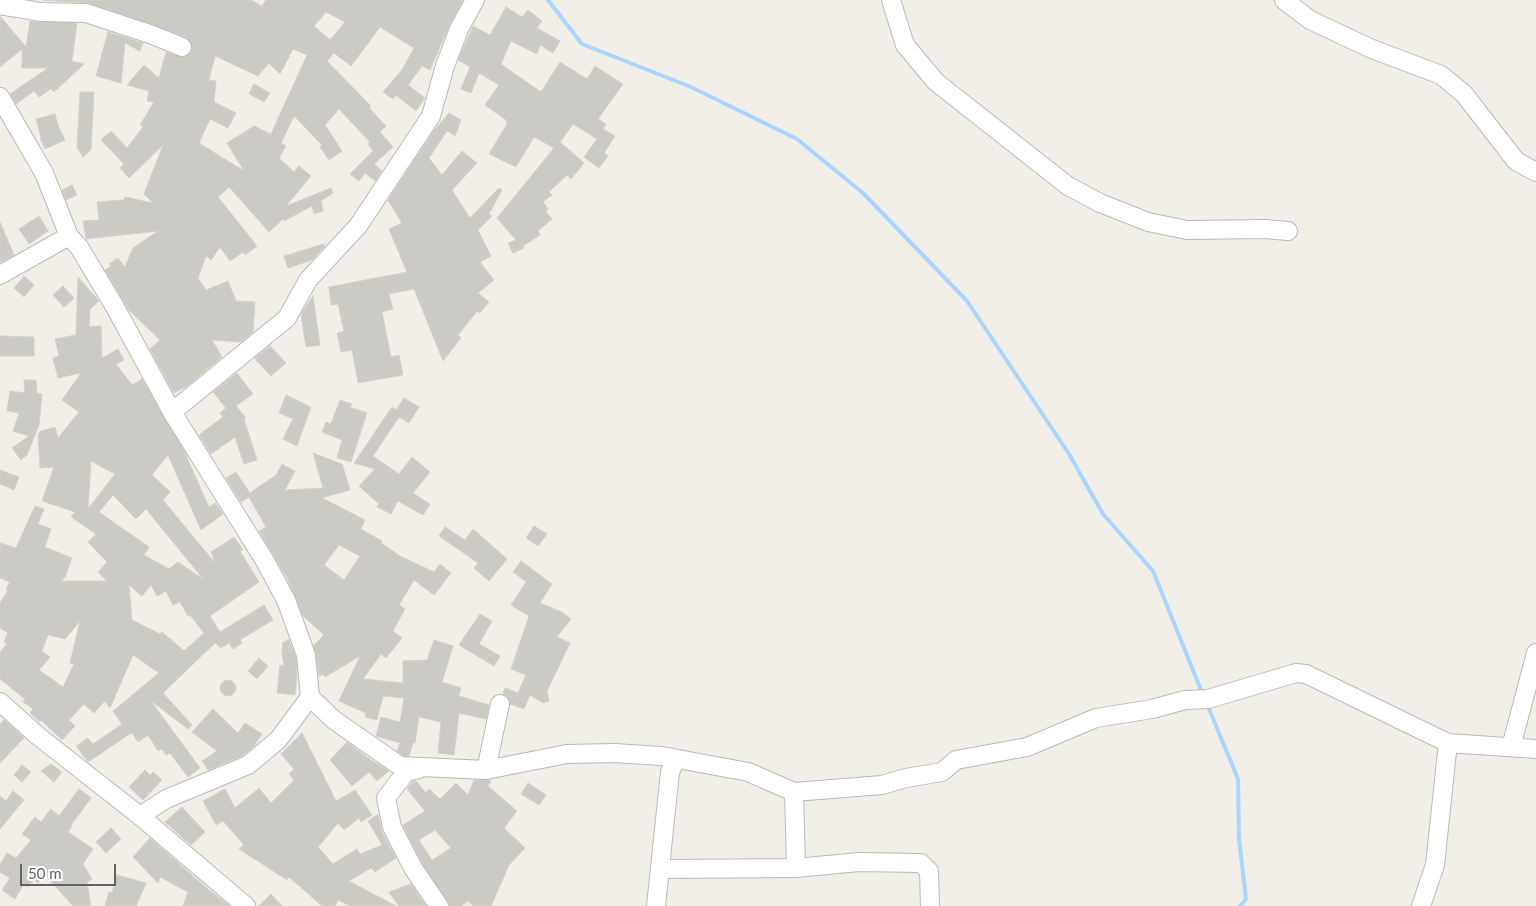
<!DOCTYPE html>
<style>
body{margin:0}
#map{position:relative;width:1536px;height:906px;overflow:hidden;background:#f1efe8;font-family:Lato,sans-serif}
canvas{display:block}
.scale{position:absolute;left:20px;top:864px;width:96px;height:22px;box-sizing:border-box;border:2px solid #5f6267;border-top:0;padding-left:6px;font-size:15px;line-height:18px;white-space:nowrap;color:#5f6267;-webkit-text-stroke:4px #fff;paint-order:stroke}
</style>
<div id="map">
<canvas width="1536" height="906"></canvas>
<div class="scale">50 m</div>
</div>
<script>
const ctx = document.querySelector('canvas').getContext('2d');
ctx.lineJoin = 'round';
function shape(rows) {
  const path = new Path2D();
  for (const r of rows) {
    if (r.length === 3) {
      path.moveTo(r[0] + r[2], r[1]);
      path.arc(r[0], r[1], r[2], 0, 2 * Math.PI);
      continue;
    }
    path.moveTo(r[0], r[1]);
    for (let i = 2; i < r.length; i += 2) path.lineTo(r[i], r[i + 1]);
  }
  return path;
}
function strokePath(path, color, width, dash) {
  ctx.strokeStyle = color;
  ctx.lineWidth = width;
  ctx.lineCap = dash ? 'butt' : 'round';
  ctx.setLineDash(dash || []);
  ctx.stroke(path);
}
function fill(path, color) {
  ctx.fillStyle = color;
  ctx.fill(path, 'evenodd');
}
strokePath(shape([
 [548,0,582,44,691,87,797,139,863,193,967,301,1069,454,1103,514,1153,571,1203,695],
 [1207,704,1238,779,1239,839,1246,899,1240,906]
]), '#aad5fe', 4);
const building = shape([
 [43,0,251,0,262,6,266,0,463,0,450,24,430,70,422,66,408,85,425,98,416,111,396,95,393,99,383,92,402,70,414,48,380,27,351,66,334,53,327,61,371,106,369,108,386,126,380,132,393,147,374,164,382,171,375,181,365,173,359,181,350,174,373,151,368,144,370,142,339,109,325,125,342,151,329,160,320,147,322,145,294,116,281,143,286,146,279,158,294,172,299,166,311,176,286,206,331,188,333,193,321,201,323,211,314,214,312,206,284,221,283,219,269,232,229,187,218,197,257,246,245,255,243,252,230,261,220,247,211,260,206,256,198,278,206,290,228,281,236,301,255,302,253,332,241,342,212,340,222,357,187,386,174,393,150,349,160,340,129,310,105,270,111,266,109,264,118,258,125,267,133,248,158,231,86,239,83,221,99,220,97,202,124,200,125,197,153,203,144,194,163,145,129,178,120,168,124,164,101,140,111,131,127,148,143,127,140,125,154,102,147,101,149,91,127,85,144,65,159,78,166,52,184,57,192,51,192,45,186,37,89,3,43,0],
 [326,12,345,22,330,40,314,26,326,12],
 [293,49,307,55,271,134,254,126,227,143,244,171,199,143,210,119,228,128,236,113,214,102,216,81,209,80,215,56,258,76,269,63,280,74,293,49],
 [506,7,522,17,528,10,542,21,537,28,560,41,553,53,540,45,537,54,511,41,501,64,541,92,560,62,587,79,595,66,623,84,598,119,606,124,603,129,615,136,604,153,608,156,599,168,584,157,597,139,573,124,560,142,584,163,571,179,567,175,549,192,552,195,543,202,548,209,546,212,552,219,538,231,540,235,523,246,524,248,513,253,508,243,516,240,497,218,554,148,534,137,516,167,489,154,507,124,506,120,485,105,499,85,479,73,471,93,461,89,470,67,458,60,473,26,490,35,506,7],
 [0,16,26,47,30,21,77,23,72,61,84,64,54,92,51,89,39,97,34,91,16,104,10,94,48,68,22,68,22,49,0,67,0,16],
 [108,32,143,43,140,51,125,43,121,83,96,76,108,32],
 [254,84,270,93,264,102,249,94,254,84],
 [80,92,94,92,91,150,83,157,77,148,80,92],
 [449,113,461,120,455,136,447,131,429,158,442,175,462,151,477,163,452,190,470,218,499,188,502,190,489,214,492,216,478,230,491,256,480,262,494,280,478,293,489,302,480,313,477,311,458,335,461,338,443,361,414,289,389,294,393,309,382,312,391,357,399,355,403,375,358,383,352,350,341,352,337,333,344,331,338,304,331,305,329,287,407,272,389,229,402,223,388,200,435,129,449,113],
 [55,114,59,129,60,129,65,140,45,149,40,138,41,137,36,119,55,114],
 [72,185,77,195,66,200,62,190,72,185],
 [39,216,48,231,29,244,19,229,39,216],
 [0,222,14,255,1,262,0,261,0,222],
 [324,244,324,247,312,260,288,268,284,256,324,244],
 [24,276,34,285,24,297,14,288,24,276],
 [78,277,99,301,90,309,89,327,101,326,102,358,118,349,124,360,116,364,132,385,142,379,184,451,209,507,215,503,223,514,201,530,168,455,152,475,170,492,163,500,215,563,211,552,234,537,243,550,240,551,259,582,210,616,220,632,264,605,273,620,240,640,242,643,233,649,229,643,221,648,215,643,163,693,192,725,188,729,151,701,200,768,188,777,170,753,166,755,162,749,158,751,148,735,138,742,132,733,128,735,88,762,76,746,88,738,93,744,122,724,113,711,159,673,133,655,110,708,105,701,94,713,84,704,69,720,75,726,62,740,41,720,40,722,30,713,33,709,23,702,25,699,0,679,0,652,7,644,4,642,8,633,0,628,0,603,8,590,6,589,10,582,0,578,0,543,16,548,35,506,44,509,38,524,51,529,45,547,72,558,65,577,61,581,107,581,98,572,107,562,88,542,96,534,71,517,75,512,42,501,54,467,40,468,38,434,41,431,55,427,58,438,79,412,62,400,81,373,58,378,53,358,59,356,55,339,76,335,78,277],
 [91,461,115,474,88,509,91,461],
 [113,495,136,519,146,509,204,580,178,562,169,569,144,555,149,547,99,512,113,495],
 [129,585,142,596,151,585,157,596,166,591,173,605,180,602,188,616,190,615,204,633,184,651,162,632,160,634,132,620,129,585],
 [80,621,70,663,74,664,63,687,39,670,50,657,42,651,48,635,65,639,80,621],
 [63,286,74,298,64,307,53,295,63,286],
 [313,296,320,345,306,347,301,314,313,296],
 [0,336,34,337,34,356,0,356,0,336],
 [270,346,286,363,271,376,254,358,270,346],
 [237,373,253,394,236,406,246,418,244,419,257,460,244,464,235,437,211,454,199,435,223,417,220,413,226,408,213,392,237,373],
 [24,380,36,380,37,393,42,394,39,425,27,455,21,460,12,448,29,436,13,431,19,413,7,411,10,391,25,393,24,380],
 [286,395,311,407,297,446,283,439,293,419,279,413,286,395],
 [404,398,419,407,409,423,399,417,373,456,399,474,412,457,430,472,413,493,430,504,423,515,398,501,391,514,377,507,379,504,359,486,375,469,354,463,392,407,396,410,404,398],
 [340,400,352,404,350,407,367,413,351,462,337,458,342,440,322,432,326,422,331,424,340,400],
 [313,453,342,464,350,490,322,498,365,520,361,529,382,541,381,543,400,556,434,572,440,564,451,573,434,595,414,580,399,605,405,609,393,631,402,638,386,658,381,654,363,679,403,683,403,661,427,660,434,640,453,646,442,682,461,688,459,696,489,705,486,719,459,713,454,755,438,753,441,722,419,717,415,743,413,743,409,756,404,756,397,751,400,743,376,736,381,717,400,722,404,698,383,696,377,720,365,717,366,713,339,701,360,656,325,677,323,674,319,676,314,645,324,635,303,616,287,578,259,531,266,527,249,497,241,502,226,478,236,472,250,493,276,475,282,464,295,471,285,490,323,488,313,453],
 [339,545,360,556,344,580,324,565,339,545],
 [0,470,19,477,14,490,0,484,0,470],
 [534,526,547,534,538,546,526,538,534,526],
 [445,527,465,540,473,529,507,559,489,581,474,568,478,563,439,536,445,527],
 [521,561,552,584,540,603,562,612,571,619,557,637,570,643,547,691,549,701,543,703,530,695,524,709,510,704,507,696,503,694,505,688,518,693,526,675,511,669,529,616,511,605,526,582,513,572,521,561],
 [480,614,492,621,479,644,500,656,494,666,459,645,480,614],
 [289,640,296,657,297,676,295,695,277,693,280,665,284,666,282,654,283,642,289,640],
 [259,658,268,666,257,679,248,671,259,658],
 [228,688,8],
 [213,709,238,733,245,723,262,734,254,746,242,756,208,770,202,761,217,751,192,732,213,709],
 [4,720,24,738,0,763,0,724,4,720],
 [302,733,336,801,355,790,372,815,361,822,359,818,344,830,338,823,318,847,333,864,357,849,360,854,382,845,368,821,378,814,382,832,396,858,375,872,371,868,349,881,396,906,350,906,338,900,335,906,322,906,289,877,287,880,239,849,244,845,223,821,216,825,203,801,225,789,235,808,259,788,271,803,294,780,289,774,294,769,281,754,302,733],
 [347,742,371,760,389,771,377,781,369,772,352,786,330,760,347,742],
 [51,764,62,772,54,782,41,771,51,764],
 [22,765,31,772,22,782,14,775,22,765],
 [145,770,150,775,153,772,162,780,143,800,129,787,145,770],
 [474,780,491,780,488,786,517,811,504,828,525,848,509,865,491,906,473,906,468,901,461,906,450,906,422,863,403,825,425,811,407,789,412,782,416,781,426,793,429,789,440,799,456,783,468,795,474,780],
 [435,830,451,848,432,860,419,840,435,830],
 [528,783,546,795,539,805,521,794,528,783],
 [79,789,91,798,71,825,72,826,68,832,93,849,83,864,92,879,87,882,91,906,73,906,45,875,38,883,34,879,28,887,24,884,15,899,2,890,10,878,0,872,0,865,7,853,16,858,31,840,22,834,35,817,41,822,51,809,59,816,79,789],
 [13,791,24,800,0,829,0,796,6,801,13,791],
 [182,807,205,832,191,845,165,822,182,807],
 [111,828,121,839,106,853,96,842,111,828],
 [150,838,209,890,230,906,183,906,188,892,160,877,158,883,133,857,150,838],
 [117,875,146,883,136,906,105,906,109,892,112,893,117,875],
 [411,884,426,906,399,906,389,892,411,884],
 [271,894,282,906,259,906,271,894]
]);
fill(building, '#cccac4');
strokePath(building, '#d5d1c6', 1);
const minor = shape([
 [891,0,905,45,936,82,1068,186,1100,203,1148,222,1187,230,1265,229,1288,231],
 [1284,0,1310,20,1372,49,1441,75,1464,94,1516,161,1536,172],
 [0,5,40,12,86,13,150,34,182,47],
 [0,97,44,173,69,236,79,247,115,307,172,412,265,561,286,600,306,655,310,697,278,740,248,765,166,799,140,816],
 [0,275,69,236],
 [172,412,287,318,308,280,358,226,431,116,445,66,459,29,475,0],
 [310,697,334,720,400,766,486,770,567,754,614,753,662,756,748,772,794,792,882,785,906,778,942,772,956,760,1027,747,1096,718,1152,709,1185,700,1208,699,1296,673,1306,674,1448,743,1536,749],
 [0,702,38,736,140,816,246,906],
 [1511,747,1536,653],
 [419,769,406,772,386,798,392,827,413,868,439,906],
 [486,770,500,704],
 [796,868,859,862,921,863,929,871,930,906],
 [661,869,796,868,794,792],
 [656,906,670,772,676,759],
 [1421,906,1435,865,1448,743]
]);
strokePath(minor, '#b8b9bd', 20);
strokePath(minor, '#fff', 18);
</script>
